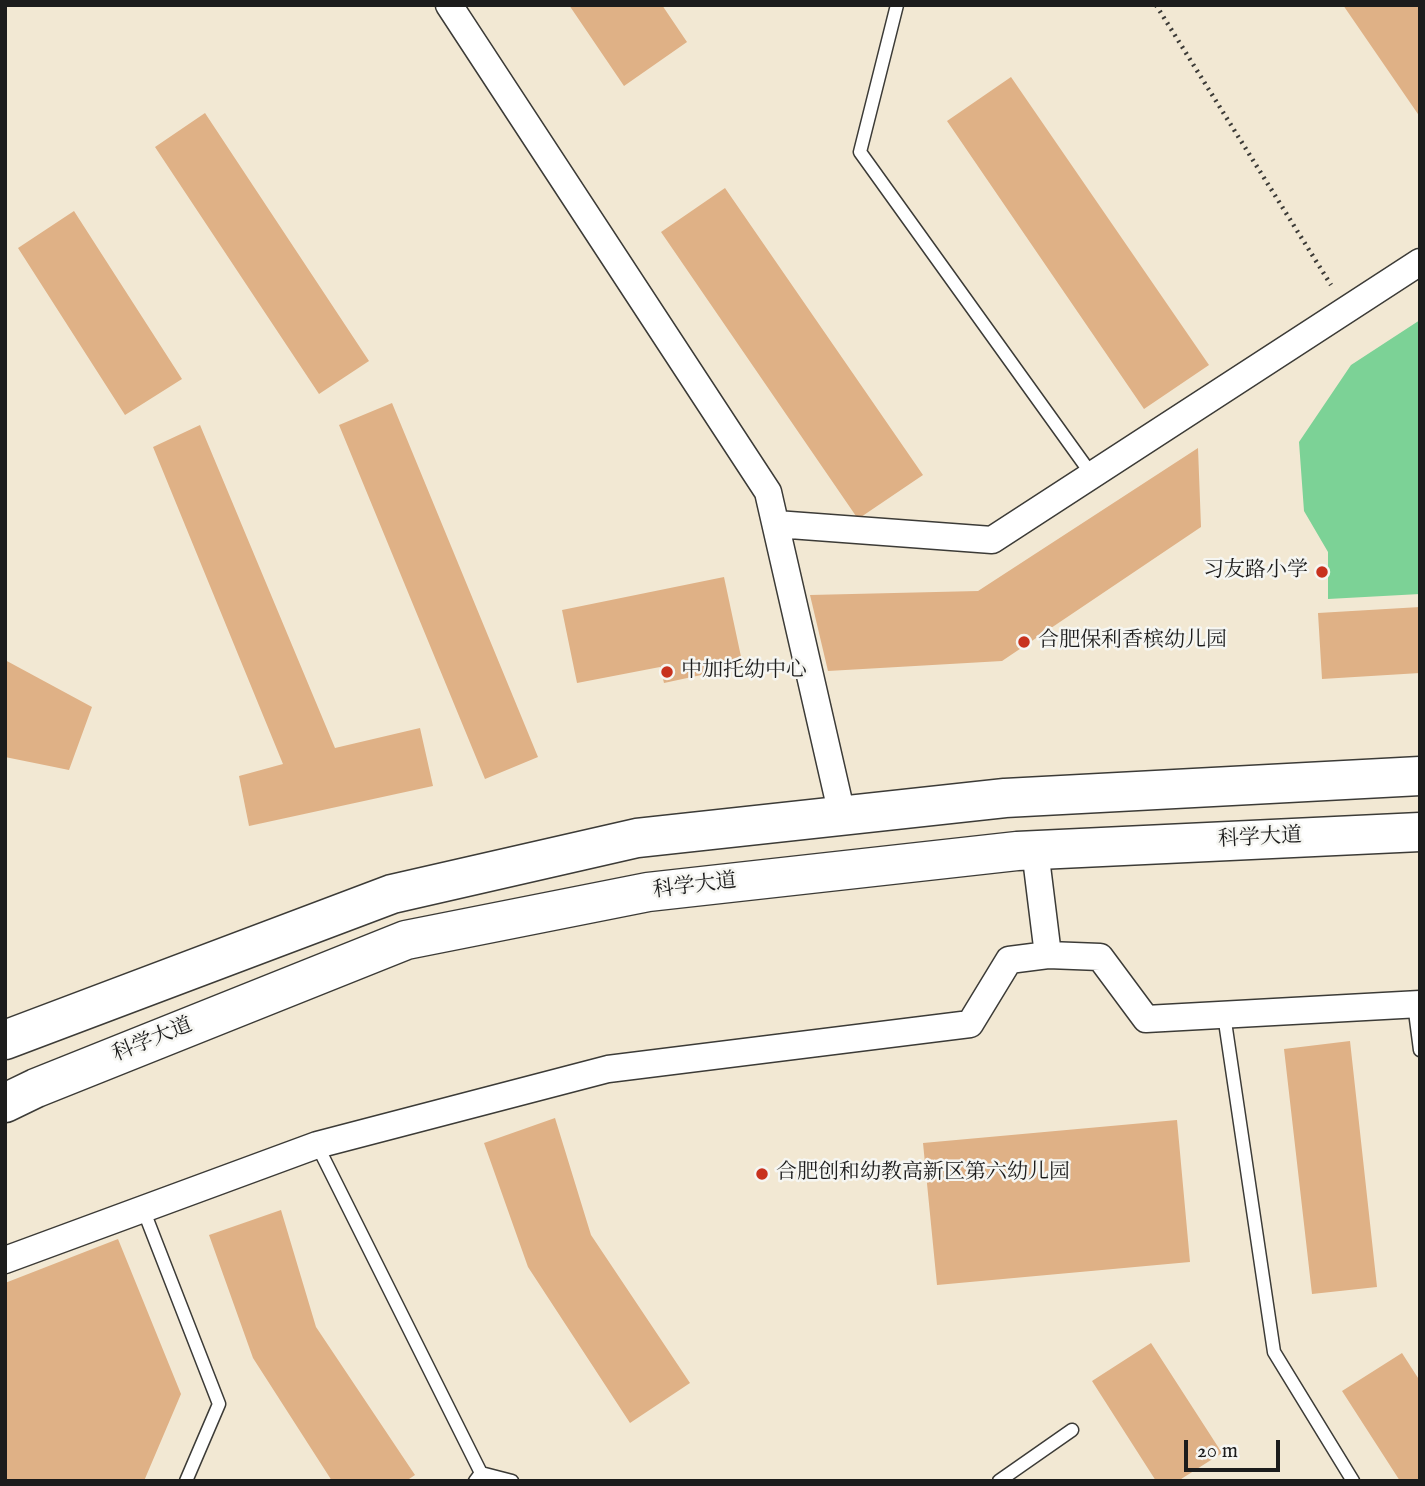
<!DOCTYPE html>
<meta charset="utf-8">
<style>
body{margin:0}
#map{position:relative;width:1425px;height:1486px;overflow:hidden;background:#f2e8d3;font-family:"IM FELL English",serif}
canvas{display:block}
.frame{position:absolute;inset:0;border:7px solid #1c1c1c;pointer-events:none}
.scale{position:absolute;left:1184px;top:1440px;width:96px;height:32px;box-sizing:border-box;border:4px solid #1c1c1c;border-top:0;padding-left:9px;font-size:21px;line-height:24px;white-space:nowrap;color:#1c1c1c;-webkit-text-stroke:5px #f6f6f2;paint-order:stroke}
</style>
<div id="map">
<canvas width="1425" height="1486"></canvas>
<div class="frame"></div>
<div class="scale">20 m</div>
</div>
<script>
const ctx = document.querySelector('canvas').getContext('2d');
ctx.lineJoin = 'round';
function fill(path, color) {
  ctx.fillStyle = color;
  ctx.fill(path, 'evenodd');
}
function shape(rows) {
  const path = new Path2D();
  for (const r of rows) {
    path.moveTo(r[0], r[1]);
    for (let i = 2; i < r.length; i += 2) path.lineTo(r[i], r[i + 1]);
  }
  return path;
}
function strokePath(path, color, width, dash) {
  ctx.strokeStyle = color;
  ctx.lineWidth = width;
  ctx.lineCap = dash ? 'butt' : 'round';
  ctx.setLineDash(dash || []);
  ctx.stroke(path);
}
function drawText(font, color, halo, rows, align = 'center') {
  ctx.font = font + ' "IM FELL English","Noto Serif SC",serif';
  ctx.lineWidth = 5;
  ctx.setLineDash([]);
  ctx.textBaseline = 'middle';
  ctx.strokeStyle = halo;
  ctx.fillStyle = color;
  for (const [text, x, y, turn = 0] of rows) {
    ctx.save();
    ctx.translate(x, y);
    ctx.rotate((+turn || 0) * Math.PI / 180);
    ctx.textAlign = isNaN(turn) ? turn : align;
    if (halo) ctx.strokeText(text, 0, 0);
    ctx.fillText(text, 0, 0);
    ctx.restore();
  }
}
fill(shape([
 [1420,320,1420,594,1328,599,1328,552,1304,511,1299,442,1351,365]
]), '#7cd296');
fill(shape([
 [569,5,662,5,687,42,624,86],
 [1343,5,1420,5,1420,117],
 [1011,77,1209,365,1144,409,947,121],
 [205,113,369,361,319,394,155,147],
 [725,188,923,475,858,519,661,232],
 [74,211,182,379,125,415,18,248],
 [392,403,538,757,485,779,339,425],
 [200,425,335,748,420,728,433,786,249,826,239,776,283,764,153,447],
 [1198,448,1201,527,1002,661,828,671,810,595,978,591],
 [724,577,743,666,664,683,660,667,577,683,562,610],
 [1420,607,1420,673,1322,679,1318,613],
 [5,660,92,707,69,770,5,757],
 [1350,1041,1377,1287,1312,1294,1284,1049],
 [555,1118,591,1235,690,1383,630,1423,528,1267,484,1143],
 [1177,1120,1190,1262,937,1285,923,1143],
 [281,1210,316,1327,415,1475,406,1481,332,1481,253,1358,209,1235],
 [118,1239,181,1394,144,1481,5,1481,5,1283],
 [1151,1343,1222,1453,1178,1481,1156,1481,1092,1381],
 [1402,1353,1420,1381,1420,1481,1400,1481,1342,1391]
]), '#dfb186');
const service = shape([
 [897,5,860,152,1092,475],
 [1414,1004,1420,1050],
 [1224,1015,1274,1352,1353,1481],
 [317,1145,481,1473,475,1481],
 [143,1209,219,1404,186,1481],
 [481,1473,512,1481],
 [999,1481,1072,1430]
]);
const minor = shape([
 [449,5,768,492,842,815],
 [776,524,992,540,1420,262],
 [1035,850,1048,955,1100,957,1146,1019,1420,1004],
 [5,1260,317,1145,608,1069,970,1024,1009,960,1048,955]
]);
const primary = shape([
 [5,1040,392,894,637,838,1005,798,1420,776],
 [5,1103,36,1088,406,940,648,892,1017,851,1420,832]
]);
strokePath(service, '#3c3b37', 15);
strokePath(minor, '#3c3b37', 29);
strokePath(primary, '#3c3b37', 41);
strokePath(shape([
 [1156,5,1331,285]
]), '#3c3b37', 4.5, [2, 5]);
strokePath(service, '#fff', 12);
strokePath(minor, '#fff', 26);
strokePath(primary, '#fff', 38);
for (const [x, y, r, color] of [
 [1322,572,7,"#c8321e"],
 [1024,642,7,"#c8321e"],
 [667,672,7,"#c8321e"],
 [762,1174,7,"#c8321e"]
]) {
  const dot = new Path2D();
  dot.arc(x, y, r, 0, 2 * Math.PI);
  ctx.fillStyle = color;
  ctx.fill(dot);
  strokePath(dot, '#f6f6f2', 2.5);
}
drawText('21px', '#1c1c1c', '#f6f6f2', [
 ["习友路小学",1308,572,"right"],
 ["合肥保利香槟幼儿园",1038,642],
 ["中加托幼中心",681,672],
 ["合肥创和幼教高新区第六幼儿园",776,1174]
], 'left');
drawText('21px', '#1c1c1c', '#f6f6f2', [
 ["科学大道",1260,839,-3],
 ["科学大道",695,887,-7],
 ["科学大道",153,1041,-22]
]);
</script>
